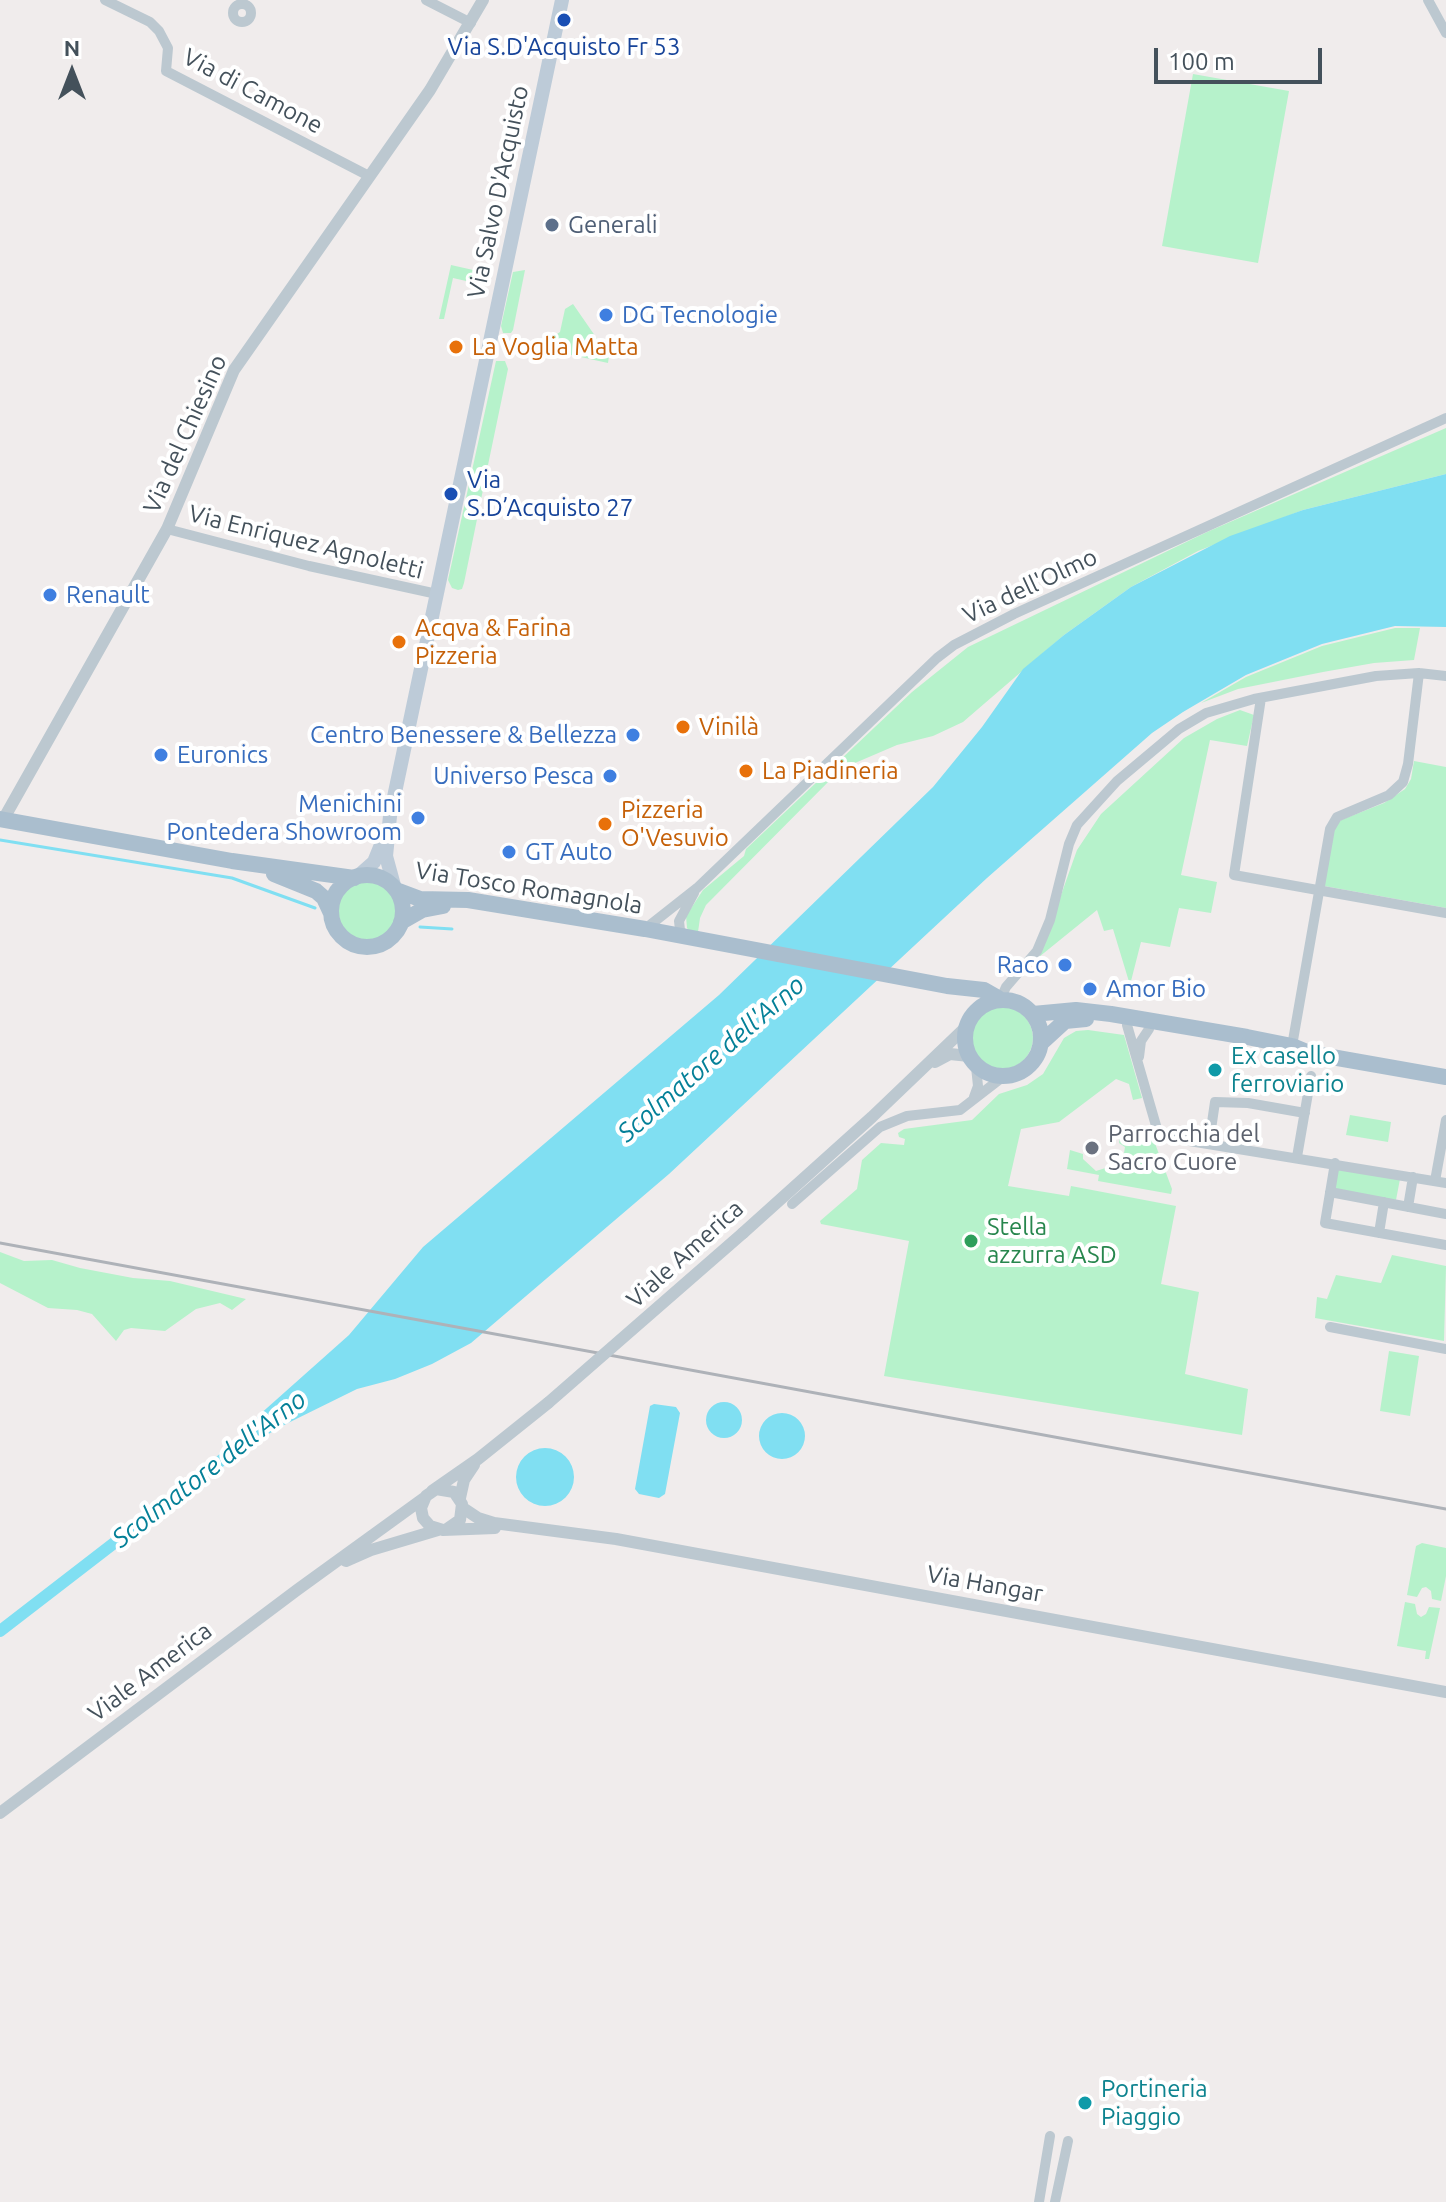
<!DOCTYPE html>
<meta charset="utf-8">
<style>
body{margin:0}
#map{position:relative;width:1446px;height:2202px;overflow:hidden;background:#f0ecec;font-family:Ubuntu,sans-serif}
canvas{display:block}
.north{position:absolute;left:32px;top:32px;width:80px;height:80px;-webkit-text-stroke:6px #fff;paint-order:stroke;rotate:0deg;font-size:22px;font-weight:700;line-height:32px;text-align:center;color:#44515b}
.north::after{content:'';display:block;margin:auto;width:28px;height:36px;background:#44515b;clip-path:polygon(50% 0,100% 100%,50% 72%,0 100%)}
.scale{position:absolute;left:1154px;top:48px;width:168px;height:36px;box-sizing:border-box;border:4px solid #44515b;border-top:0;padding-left:10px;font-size:24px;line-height:28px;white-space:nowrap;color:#44515b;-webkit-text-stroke:6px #fff;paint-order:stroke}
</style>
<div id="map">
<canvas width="1446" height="2202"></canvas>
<div class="north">N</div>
<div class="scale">100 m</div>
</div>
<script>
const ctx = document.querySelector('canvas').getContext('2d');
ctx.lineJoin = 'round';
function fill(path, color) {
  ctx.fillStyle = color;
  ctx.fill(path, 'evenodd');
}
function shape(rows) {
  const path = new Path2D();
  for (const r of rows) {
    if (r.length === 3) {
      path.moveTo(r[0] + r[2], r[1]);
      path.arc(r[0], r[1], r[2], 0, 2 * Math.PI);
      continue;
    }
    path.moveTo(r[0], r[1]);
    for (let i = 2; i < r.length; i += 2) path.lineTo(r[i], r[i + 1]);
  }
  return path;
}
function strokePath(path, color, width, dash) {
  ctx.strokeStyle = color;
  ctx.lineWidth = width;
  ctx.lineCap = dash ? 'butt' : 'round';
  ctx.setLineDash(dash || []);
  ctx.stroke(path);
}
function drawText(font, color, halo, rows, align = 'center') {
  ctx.font = font + ' Ubuntu,sans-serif';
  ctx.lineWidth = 8;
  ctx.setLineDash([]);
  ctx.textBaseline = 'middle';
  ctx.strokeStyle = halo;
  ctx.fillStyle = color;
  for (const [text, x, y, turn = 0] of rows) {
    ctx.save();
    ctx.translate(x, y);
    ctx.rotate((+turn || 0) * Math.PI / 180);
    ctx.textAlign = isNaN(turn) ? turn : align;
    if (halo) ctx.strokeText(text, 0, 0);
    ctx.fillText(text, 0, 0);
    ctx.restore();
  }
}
fill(shape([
 [1193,74,1289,91,1258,263,1162,246],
 [451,265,491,274,488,286,453,278,444,319,439,319],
 [525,270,513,330,511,333,503,333,501,326,513,272],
 [573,304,609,356,608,363,549,350,552,337,560,332,565,309],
 [496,361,505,361,508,369,488,465,479,471,479,476,485,480,464,583,462,589,458,590,452,588,448,580],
 [1446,428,1446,474,1303,510,1198,551,1131,587,1064,635,963,722,933,736,897,745,841,769,706,905,700,918,698,932,690,932,687,928,686,916,703,890,744,856,746,849,912,692,968,647,1207,532],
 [1395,628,1420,628,1414,660,1374,663,1323,672,1238,689,1201,703,1246,677,1322,646],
 [1240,710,1254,715,1247,746,1210,740,1181,875,1217,882,1211,913,1179,908,1170,947,1141,942,1130,985,1113,929,1104,931,1097,910,1039,957,1077,850,1101,814,1184,738,1217,719],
 [1414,761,1446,767,1446,908,1324,886,1335,826,1341,820,1384,803,1405,789,1411,779],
 [368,910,30],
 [1002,1038,31],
 [1088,1030,1124,1035,1142,1098,1133,1100,1129,1084,1116,1079,1059,1122,1021,1129,1008,1186,1069,1196,1071,1186,1176,1206,1161,1284,1199,1292,1185,1374,1248,1389,1242,1435,884,1376,909,1241,821,1224,820,1221,857,1189,862,1160,881,1143,904,1145,905,1139,899,1137,898,1133,904,1129,972,1120,999,1094,1027,1085,1043,1074,1064,1038,1076,1031],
 [1350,1115,1391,1122,1388,1142,1346,1135],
 [1128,1133,1153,1138,1172,1189,1171,1194,1098,1181,1099,1175,1067,1169,1070,1150,1083,1154,1083,1159,1096,1171,1115,1165,1117,1156,1124,1153,1125,1147,1119,1143,1120,1135,1127,1138],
 [1338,1168,1400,1179,1396,1200,1334,1190],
 [0,1252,24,1261,52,1260,80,1268,133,1278,170,1281,246,1299,232,1310,220,1303,196,1309,165,1331,131,1328,124,1330,116,1341,92,1314,77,1310,48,1308,0,1283],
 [1392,1255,1446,1266,1444,1341,1315,1318,1317,1297,1327,1299,1336,1275,1381,1283],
 [1389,1351,1419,1356,1410,1416,1380,1411],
 [1422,1543,1446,1548,1446,1576,1441,1601,1432,1599,1431,1591,1426,1587,1422,1588,1417,1597,1407,1595,1416,1546],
 [1405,1602,1415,1604,1417,1614,1421,1617,1426,1614,1429,1607,1440,1608,1429,1659,1425,1659,1426,1651,1397,1646]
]), '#b6f2cb');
fill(shape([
 [1446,474,1446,627,1395,626,1322,644,1246,675,1183,712,1152,733,987,878,669,1174,471,1343,432,1364,395,1379,357,1389,286,1424,216,1464,258,1416,349,1335,423,1247,719,995,933,787,982,727,1023,669,1064,635,1131,587,1230,536,1303,510],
 [724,1420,18],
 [654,1404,676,1407,680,1413,665,1494,659,1498,639,1494,635,1489,650,1406],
 [782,1436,23],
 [545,1477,29]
]), '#80dff2');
strokePath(shape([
 [0,840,232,878,315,908],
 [420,927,452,929]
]), '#80dff2', 3);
strokePath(shape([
 [0,1631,227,1456]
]), '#80dff2', 12);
strokePath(shape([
 [105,0,150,22,159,31,168,48,166,71,369,176],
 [426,0,471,23],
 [1428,0,1446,33],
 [242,13,9],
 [167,529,309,566,437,594],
 [1261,698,1234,875,1446,913],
 [645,929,697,888,937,658,954,645,1014,614,1446,418],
 [686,937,680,930,679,921,694,893],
 [1001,998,1006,987,1037,951,1050,920,1069,844,1077,825,1117,781,1179,729,1206,713,1254,699,1376,676,1419,673,1446,676],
 [1127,1025,1159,1136,1446,1183],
 [1292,1046,1330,829,1337,817,1389,795,1403,782,1408,764,1419,673],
 [1139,1057,1141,1041,1149,1029],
 [974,1097,978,1086,976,1067],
 [1209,1143,1215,1102,1248,1103,1305,1113],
 [1297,1157,1311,1076],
 [1335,1163,1325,1223,1446,1245],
 [1435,1181,1446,1120],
 [1330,1192,1446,1214],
 [792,1204,880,1127,907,1116,960,1110,1004,1076],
 [1408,1207,1413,1177],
 [1379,1233,1384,1202],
 [1330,1327,1446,1349],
 [1039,2202,1050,2136],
 [1055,2202,1068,2141]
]), '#bcc8d0', 10);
strokePath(shape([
 [3,820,167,529,234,370,430,90,483,0],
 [935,1062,950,1054,969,1056],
 [743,1233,872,1117,966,1027],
 [432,1491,478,1459,548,1403],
 [460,1498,464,1480,474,1465],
 [463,1508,478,1518,494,1523,616,1539,1446,1692],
 [447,1529,460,1520,462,1504,454,1492,436,1489,426,1496,421,1508,423,1518,430,1526,443,1530,495,1528],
 [346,1561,371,1550,438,1530],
 [0,1813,297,1590,424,1498]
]), '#bcc8d0', 12);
strokePath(shape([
 [357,877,374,862,383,840],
 [395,889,386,856,390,816,562,0]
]), '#bdcbd8', 14);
strokePath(shape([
 [0,819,232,861,354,878],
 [274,874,316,891,324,898,331,913],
 [367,911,36],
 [396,890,420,899,468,900,645,929,947,986,984,990,998,998],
 [401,922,422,910,443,906],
 [1003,1038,38],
 [1033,1014,1076,1010,1111,1014,1247,1037,1292,1046,1309,1053,1446,1077],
 [1041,1043,1065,1021,1086,1019]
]), '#aabece', 16);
strokePath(shape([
 [0,1243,1446,1509]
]), '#aeb2b8', 3);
strokePath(shape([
 [548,1403,743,1233]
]), '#bcc8d0', 12);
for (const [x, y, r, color] of [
 [564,20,8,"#1a4fb4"],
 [552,225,8,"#5c6f8a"],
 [606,315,8,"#3f7fe0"],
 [456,347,8,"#e8710a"],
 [451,494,8,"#1a4fb4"],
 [50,595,8,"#3f7fe0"],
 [399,642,8,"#e8710a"],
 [683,727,8,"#e8710a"],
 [633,735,8,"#3f7fe0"],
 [161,755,8,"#3f7fe0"],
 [746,771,8,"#e8710a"],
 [610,776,8,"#3f7fe0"],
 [418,818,8,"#3f7fe0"],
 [605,824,8,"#e8710a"],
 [509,852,8,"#3f7fe0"],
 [1065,965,8,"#3f7fe0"],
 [1090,989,8,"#3f7fe0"],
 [1215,1070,8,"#0f9aa8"],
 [1092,1148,8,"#6b7280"],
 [971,1241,8,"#2e9e5b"],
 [1085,2103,8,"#0f9aa8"]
]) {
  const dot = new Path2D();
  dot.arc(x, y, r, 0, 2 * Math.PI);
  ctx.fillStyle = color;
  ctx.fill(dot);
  strokePath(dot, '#fff', 3);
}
drawText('24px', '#164399', '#fff', [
 ["Via S.D'Acquisto Fr 53",564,47],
 ["Via",467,480,"left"],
 ["S.D’Acquisto 27",467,508,"left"]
]);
drawText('24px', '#44515b', '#fff', [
 ["Via di Camone",253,91,28],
 ["Via Salvo D'Acquisto",498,192,-78],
 ["Via del Chiesino",185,434,-66],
 ["Via Enriquez Agnoletti",306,542,14],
 ["Via dell'Olmo",1030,586,-25],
 ["Via Tosco Romagnola",529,888,9],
 ["Viale America",685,1254,-42],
 ["Via Hangar",985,1584,10],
 ["Viale America",150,1672,-37]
]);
drawText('24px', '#4e5e75', '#fff', [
 ["Generali",568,225]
], 'left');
drawText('24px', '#366cbe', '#fff', [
 ["DG Tecnologie",622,315],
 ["Renault",66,595],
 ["Centro Benessere & Bellezza",617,735,"right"],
 ["Euronics",177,755],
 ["Universo Pesca",594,776,"right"],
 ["Menichini",402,804,"right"],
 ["Pontedera Showroom",402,832,"right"],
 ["GT Auto",525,852],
 ["Raco",1049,965,"right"],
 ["Amor Bio",1106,989]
], 'left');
drawText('24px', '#c56008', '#fff', [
 ["La Voglia Matta",472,347],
 ["Acqva & Farina",415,628],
 ["Pizzeria",415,656],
 ["Vinilà",699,727],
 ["La Piadineria",762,771],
 ["Pizzeria",621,810],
 ["O'Vesuvio",621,838]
], 'left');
drawText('24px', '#0d838f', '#fff', [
 ["Ex casello",1231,1056],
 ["ferroviario",1231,1084],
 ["Portineria",1101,2089],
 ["Piaggio",1101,2117]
], 'left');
drawText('24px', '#5b616d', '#fff', [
 ["Parrocchia del",1108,1134],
 ["Sacro Cuore",1108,1162]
], 'left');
drawText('24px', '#27864d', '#fff', [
 ["Stella",987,1227],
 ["azzurra ASD",987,1255]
], 'left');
drawText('italic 26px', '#048098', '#fff', [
 ["Scolmatore dell'Arno",711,1059,-41],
 ["Scolmatore dell'Arno",209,1469,-38]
]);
</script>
